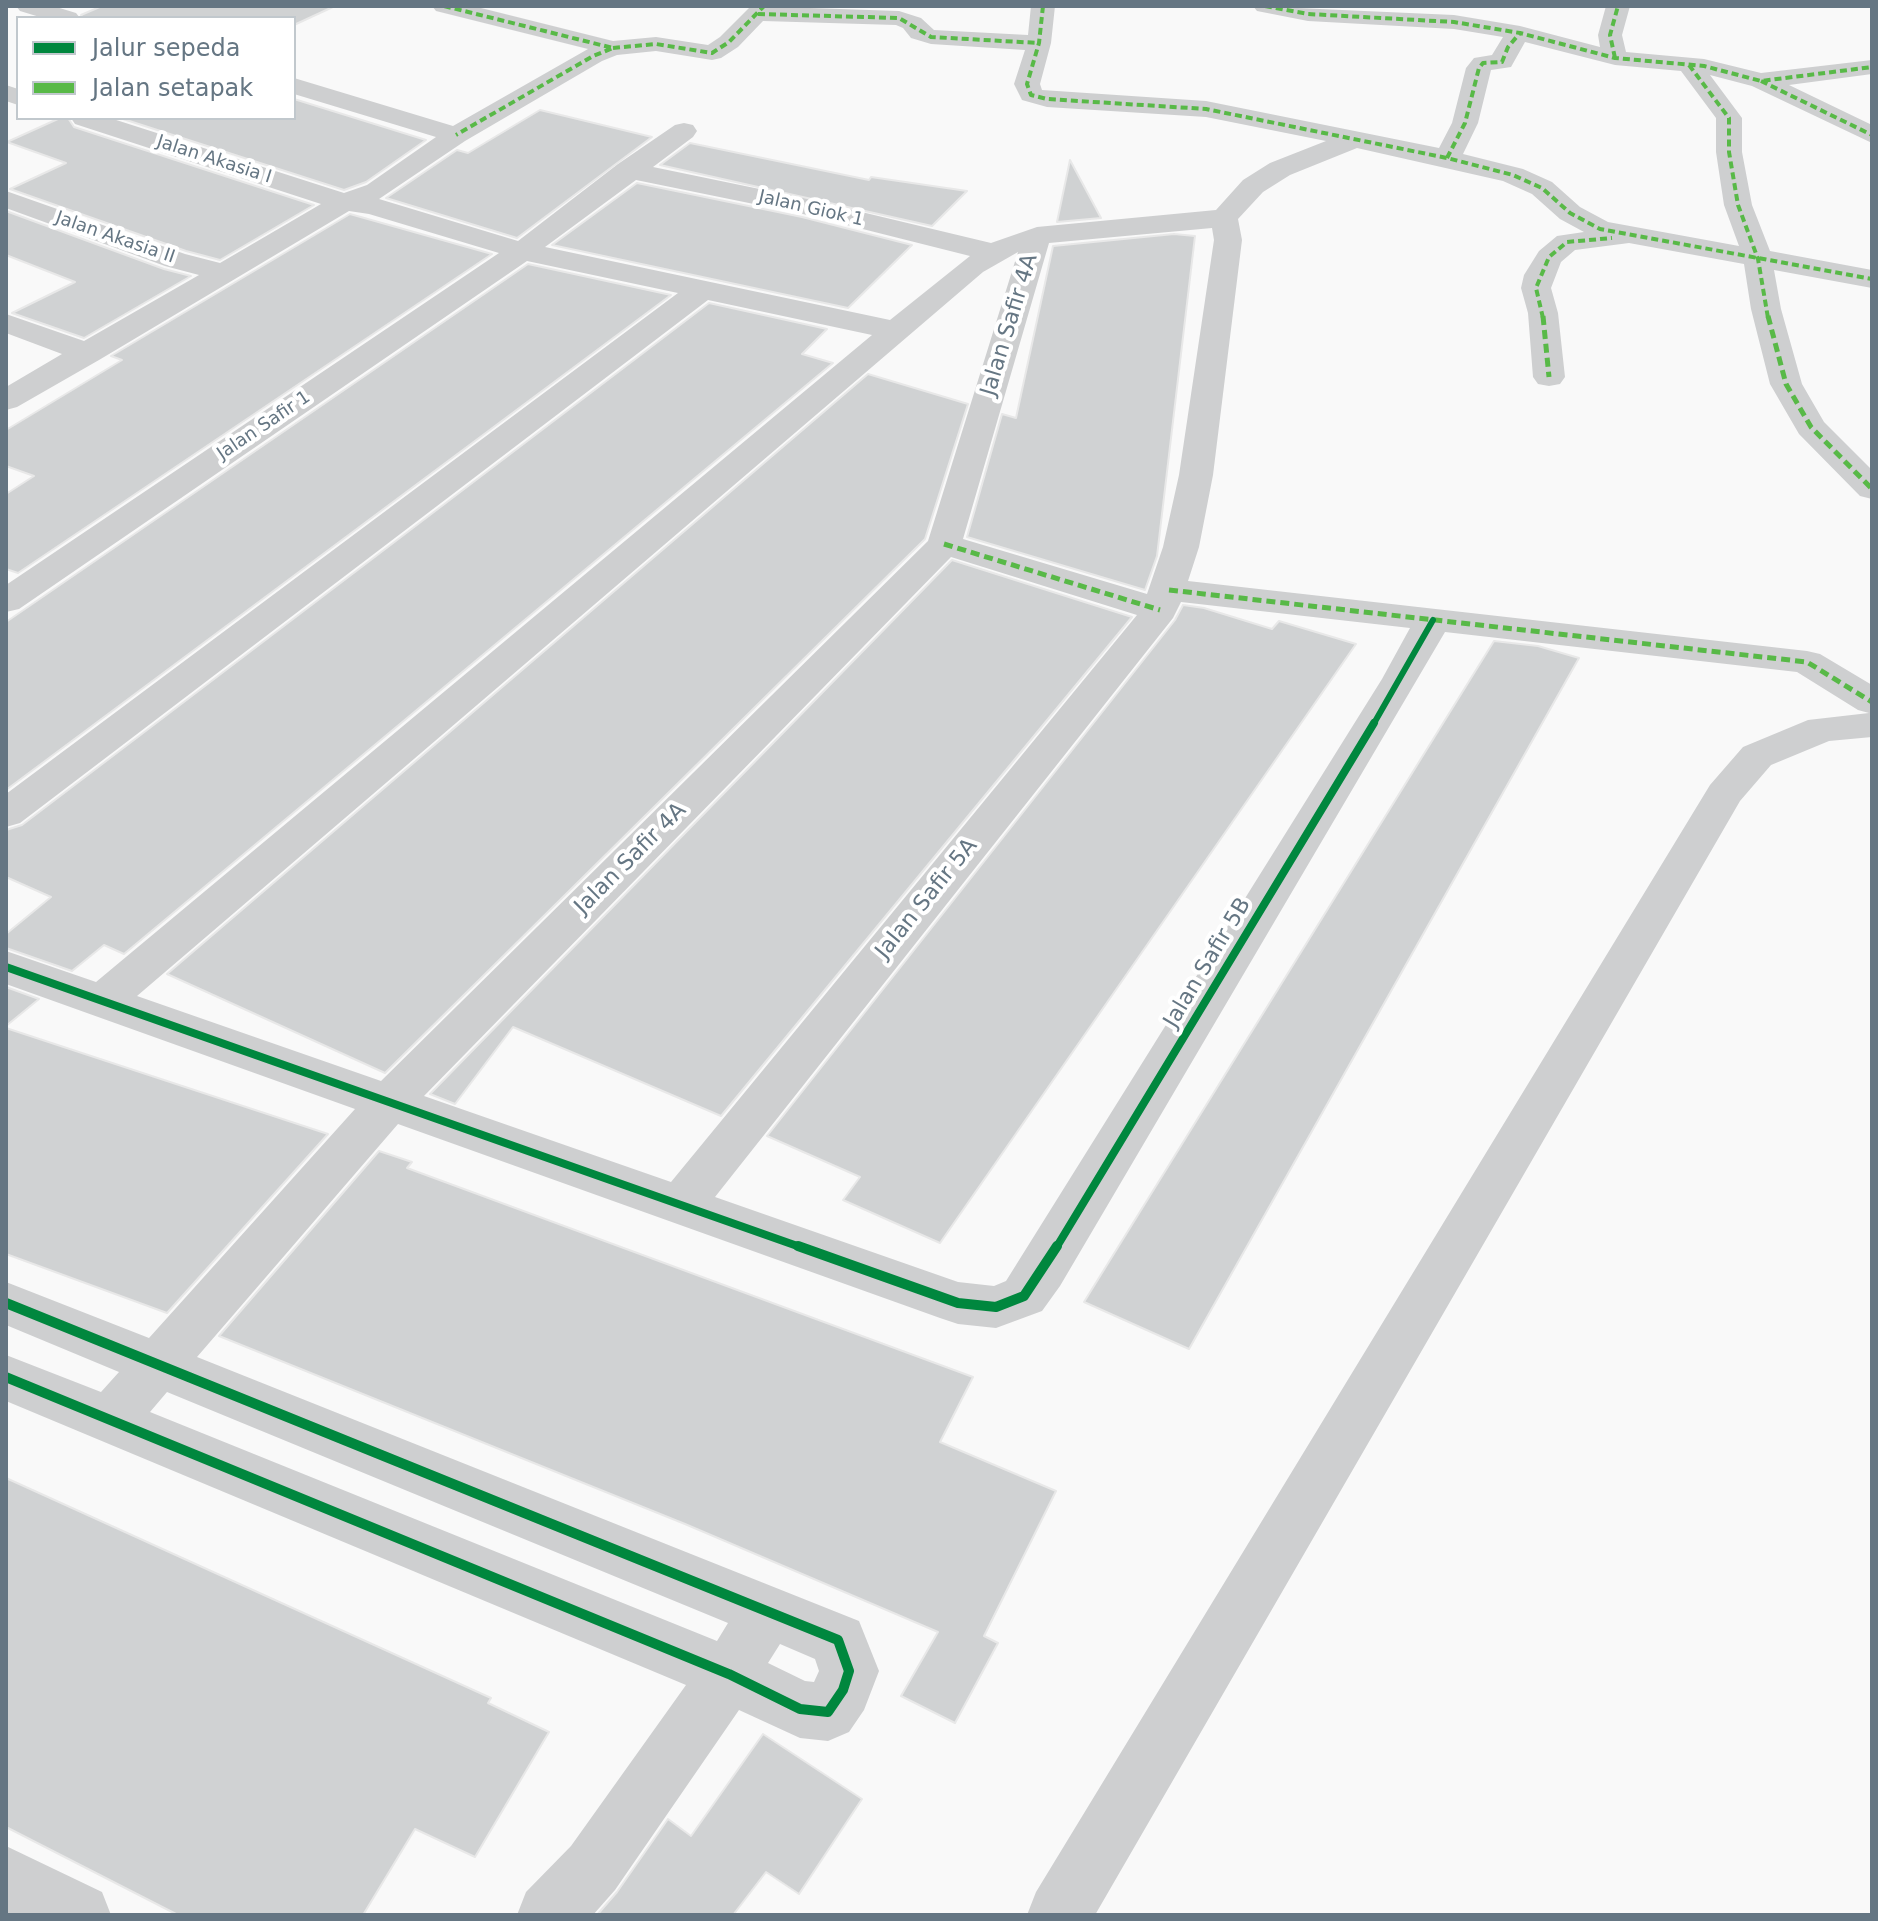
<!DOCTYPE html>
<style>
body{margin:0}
#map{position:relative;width:1878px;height:1921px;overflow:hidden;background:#f9f9f9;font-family:"DejaVu Sans",sans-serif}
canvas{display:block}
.frame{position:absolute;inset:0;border:8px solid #657683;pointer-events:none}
.legend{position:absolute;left:16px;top:16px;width:280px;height:104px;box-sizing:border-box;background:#fff;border:2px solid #c1c8cd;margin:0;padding:10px 14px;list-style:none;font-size:24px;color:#657683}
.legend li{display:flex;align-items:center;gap:16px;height:40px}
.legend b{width:40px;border:2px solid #c1c8cd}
</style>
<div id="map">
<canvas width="1878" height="1921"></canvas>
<div class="frame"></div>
<ul class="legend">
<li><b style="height:10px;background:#00873e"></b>Jalur sepeda</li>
<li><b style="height:10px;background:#58b947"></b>Jalan setapak</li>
</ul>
</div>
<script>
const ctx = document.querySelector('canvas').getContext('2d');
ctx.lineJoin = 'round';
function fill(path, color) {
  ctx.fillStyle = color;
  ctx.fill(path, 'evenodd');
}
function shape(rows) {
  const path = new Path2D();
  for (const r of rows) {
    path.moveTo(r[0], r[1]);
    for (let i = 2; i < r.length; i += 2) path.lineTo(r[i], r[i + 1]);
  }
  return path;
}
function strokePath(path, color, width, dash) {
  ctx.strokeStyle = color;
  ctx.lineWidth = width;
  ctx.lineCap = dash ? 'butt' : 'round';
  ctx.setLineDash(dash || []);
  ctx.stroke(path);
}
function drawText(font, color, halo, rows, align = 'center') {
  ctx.font = font + ' "DejaVu Sans",sans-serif';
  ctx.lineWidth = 8;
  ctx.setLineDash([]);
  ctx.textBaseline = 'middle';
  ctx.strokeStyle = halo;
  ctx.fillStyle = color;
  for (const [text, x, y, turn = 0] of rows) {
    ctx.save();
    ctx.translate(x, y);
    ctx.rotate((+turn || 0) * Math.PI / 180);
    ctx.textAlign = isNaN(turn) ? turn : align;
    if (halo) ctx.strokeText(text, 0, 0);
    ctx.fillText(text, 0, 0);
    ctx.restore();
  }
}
const building = shape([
 [102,6,335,6,294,25,294,18,83,18,81,15,102,6],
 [294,99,426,140,366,182,344,190,120,118,294,118,294,99],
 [540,110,652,137,517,238,386,198,457,150,468,153,540,110],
 [60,118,68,118,74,127,314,205,220,260,186,251,10,189,66,163,7,142,60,118],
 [690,143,869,180,871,177,967,191,932,226,660,165,690,143],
 [1070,160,1101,218,1057,222,1070,160],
 [637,183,802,217,912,245,848,308,552,245,637,183],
 [6,211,164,269,191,276,84,338,12,313,75,282,6,255,6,211],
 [350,214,492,254,18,573,6,569,6,494,34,476,6,466,6,430,122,360,111,356,350,214],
 [1174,234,1195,236,1157,556,1145,590,967,537,1002,414,1016,418,1053,246,1174,234],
 [528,264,671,295,6,790,6,622,528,264],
 [709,303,827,329,802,354,833,363,124,954,104,945,72,971,6,948,6,934,51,897,6,877,6,830,22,825,709,303],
 [868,374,968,404,925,539,385,1073,167,974,868,374],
 [952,560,1132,617,721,1116,513,1027,455,1104,430,1094,952,560],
 [1183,605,1204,608,1272,629,1279,621,1356,644,940,1243,843,1200,860,1177,767,1136,1175,620,1183,605],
 [1494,641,1538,646,1579,658,1189,1349,1084,1302,1494,641],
 [6,987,39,999,6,1026,6,987],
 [6,1028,328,1134,167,1313,6,1254,6,1028],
 [379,1151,412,1162,407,1168,973,1377,940,1442,1056,1491,984,1636,998,1643,955,1723,901,1696,938,1632,685,1524,219,1336,379,1151],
 [6,1478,491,1698,488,1703,549,1732,475,1857,415,1829,363,1915,178,1915,6,1827,6,1478],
 [763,1734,862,1799,799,1894,766,1872,733,1915,597,1915,617,1892,668,1819,691,1836,763,1734]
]);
fill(building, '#d0d2d3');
strokePath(building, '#e8e8e8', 2);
fill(shape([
 [16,6,53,6,76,13,80,18,43,18,20,11,16,6],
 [432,6,473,6,613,41,656,37,708,45,720,37,751,6,899,11,921,18,934,30,1028,35,1031,6,1055,6,1051,43,1040,84,1042,90,1206,101,1439,148,1452,123,1466,68,1474,58,1492,55,1503,37,1454,29,1308,21,1257,11,1253,6,1454,15,1520,26,1600,47,1598,35,1606,6,1630,6,1622,35,1626,52,1704,59,1761,73,1872,60,1872,74,1789,85,1872,125,1872,143,1752,86,1710,75,1742,118,1742,152,1752,205,1770,251,1872,270,1872,288,1774,270,1781,309,1802,384,1824,422,1872,470,1872,499,1860,496,1799,434,1770,384,1751,309,1744,264,1629,243,1575,250,1561,262,1551,288,1558,313,1565,377,1560,384,1549,386,1538,384,1533,377,1528,313,1521,288,1524,275,1539,251,1557,236,1584,232,1560,219,1532,194,1503,181,1357,148,1290,175,1263,192,1238,219,1242,240,1213,475,1199,547,1188,581,1807,651,1820,654,1872,685,1872,737,1829,741,1771,765,1740,801,1095,1915,1027,1915,1036,1892,1710,785,1743,747,1808,720,1869,713,1858,710,1797,672,1445,632,1060,1286,1042,1311,996,1328,958,1324,940,1318,398,1124,197,1357,859,1621,879,1671,864,1710,849,1732,828,1741,800,1738,739,1710,615,1890,593,1915,517,1915,526,1892,571,1846,686,1685,6,1401,6,1355,101,1392,119,1372,6,1325,6,1282,149,1338,355,1109,6,984,6,951,96,982,872,335,708,300,20,823,6,827,6,794,678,293,527,261,19,609,6,612,6,585,499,253,369,214,349,211,99,360,17,407,6,410,6,387,62,354,6,333,6,314,84,341,199,275,165,266,6,208,6,191,185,254,220,263,321,204,75,124,71,118,110,118,344,193,367,185,436,137,294,94,294,78,453,126,588,49,436,11,432,6],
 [763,21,896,25,903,28,911,38,931,44,1025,50,1014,84,1022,100,1047,107,1206,117,1326,141,1270,163,1243,180,1216,210,1037,227,991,243,803,198,653,167,693,137,697,131,693,125,684,123,675,125,618,164,518,241,379,199,465,141,602,61,617,55,656,51,712,60,721,58,738,47,763,21],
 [1525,42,1615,65,1681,71,1716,118,1716,152,1724,205,1739,246,1608,222,1580,207,1552,182,1523,169,1463,154,1478,123,1491,70,1511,67,1525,42],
 [636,180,803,214,970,256,890,320,545,247,636,180],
 [1212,228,1214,240,1179,475,1163,547,1147,594,963,539,1049,243,1212,228],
 [1018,252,928,541,381,1081,137,996,983,272,1018,252],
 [951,557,1137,615,671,1182,424,1096,951,557],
 [1181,602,1410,628,1382,679,1006,1281,994,1286,958,1282,715,1197,1173,618,1181,602],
 [167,1392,728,1623,717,1641,150,1412,167,1392],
 [780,1644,815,1659,819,1671,814,1682,805,1681,768,1663,780,1644],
 [6,85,18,89,18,105,6,101,6,85],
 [6,1846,102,1892,111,1915,12,1915,6,1912,6,1846]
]), '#cecfd0');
strokePath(shape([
 [444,6,613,48,593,56,456,135],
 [1043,6,1039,43,1027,84,1031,95,1047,99,1206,109,1447,158,1513,175,1542,188,1570,213,1600,229,1872,279],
 [1265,6,1308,14,1454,22,1520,33,1615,58,1704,66,1761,81,1872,67],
 [758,14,899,18,931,37,1039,43],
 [613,48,656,44,712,53,729,42,764,6],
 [1615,58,1610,35,1618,6],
 [1689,65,1729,118,1729,152,1738,205,1758,259,1768,318],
 [1761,81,1872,135],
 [1447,158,1465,123,1479,68,1483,63,1502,62,1508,47,1520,33],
 [1543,318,1536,288,1549,257,1567,242,1612,238]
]), '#58b947', 4, [7, 4]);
strokePath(shape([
 [1543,316,1549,377],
 [1768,316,1786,384,1811,427,1872,489],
 [944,544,1160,610],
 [1169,590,1807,662,1872,702]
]), '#58b947', 5, [9, 5]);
strokePath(shape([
 [1373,725,1433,620]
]), '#00873e', 6);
strokePath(shape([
 [6,967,803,1248],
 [1056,1248,1374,723]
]), '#00873e', 8);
strokePath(shape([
 [798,1246,958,1303,996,1307,1024,1296,1057,1246],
 [6,1303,838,1640,849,1671,843,1690,828,1712,800,1709,729,1674,6,1377]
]), '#00873e', 10);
drawText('18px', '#657683', '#fff', [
 ["Jalan Akasia I",214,160,18],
 ["Jalan Giok 1",811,209,13],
 ["Jalan Akasia II",115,238,19],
 ["Jalan Safir 1",264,426,-34]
]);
drawText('22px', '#657683', '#fff', [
 ["Jalan Safir 4A",1010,325,-73],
 ["Jalan Safir 4A",631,859,-45],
 ["Jalan Safir 5A",927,899,-51],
 ["Jalan Safir 5B",1208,963,-59]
]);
</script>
